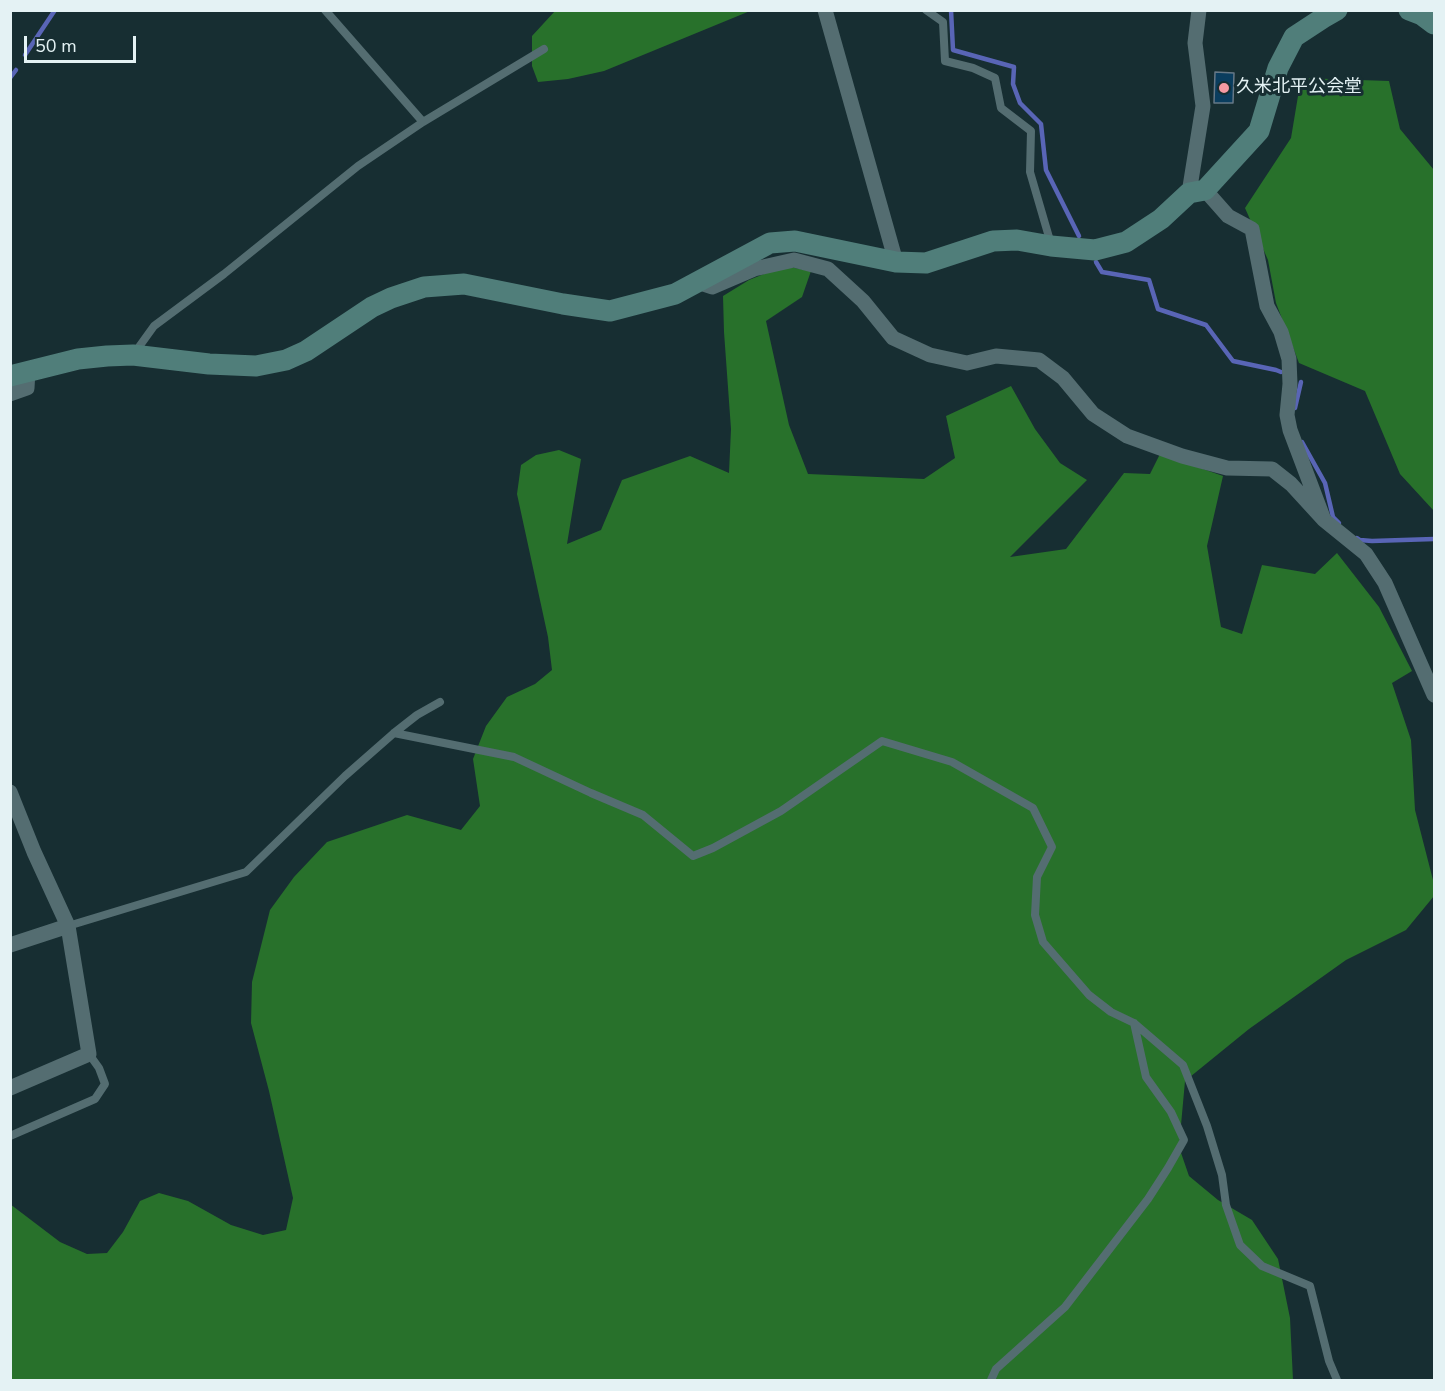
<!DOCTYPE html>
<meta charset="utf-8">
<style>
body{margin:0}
#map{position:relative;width:1445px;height:1391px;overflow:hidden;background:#172e32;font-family:"Nunito Sans",sans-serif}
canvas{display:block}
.frame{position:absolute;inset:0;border:12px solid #e4f2f4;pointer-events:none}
.scale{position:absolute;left:24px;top:36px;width:112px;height:27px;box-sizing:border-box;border:3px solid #e4f2f4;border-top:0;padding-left:8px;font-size:18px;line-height:21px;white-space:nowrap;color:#e4f2f4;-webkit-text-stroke:4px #172e32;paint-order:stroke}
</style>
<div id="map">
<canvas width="1445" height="1391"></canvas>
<div class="frame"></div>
<div class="scale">50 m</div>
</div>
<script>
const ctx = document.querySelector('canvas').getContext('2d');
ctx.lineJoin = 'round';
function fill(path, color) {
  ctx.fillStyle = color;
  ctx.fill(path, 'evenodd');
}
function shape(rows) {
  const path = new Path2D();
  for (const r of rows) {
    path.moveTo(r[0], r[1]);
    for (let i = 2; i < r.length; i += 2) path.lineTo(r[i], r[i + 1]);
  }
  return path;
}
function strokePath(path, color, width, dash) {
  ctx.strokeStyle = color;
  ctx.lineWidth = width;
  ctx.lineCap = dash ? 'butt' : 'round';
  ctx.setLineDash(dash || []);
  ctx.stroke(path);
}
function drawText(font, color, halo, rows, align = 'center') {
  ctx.font = font + ' "Nunito Sans","Noto Sans JP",sans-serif';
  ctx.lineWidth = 6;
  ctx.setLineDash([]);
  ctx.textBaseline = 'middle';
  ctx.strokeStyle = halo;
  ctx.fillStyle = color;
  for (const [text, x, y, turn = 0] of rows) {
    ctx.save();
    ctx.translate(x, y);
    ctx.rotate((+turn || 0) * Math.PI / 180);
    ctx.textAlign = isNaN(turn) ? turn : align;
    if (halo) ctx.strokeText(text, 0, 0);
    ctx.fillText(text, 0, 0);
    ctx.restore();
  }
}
fill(shape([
 [555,11,750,11,604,71,568,79,538,82,532,66,532,36],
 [1301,78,1389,81,1400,129,1434,170,1434,511,1400,474,1365,391,1299,363,1276,303,1268,260,1245,208,1291,138],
 [784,266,811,271,802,297,766,321,789,425,808,474,924,479,955,458,946,416,1011,386,1035,429,1060,463,1087,480,1010,557,1066,549,1124,473,1150,474,1160,454,1223,476,1207,546,1221,627,1242,634,1262,565,1315,574,1337,553,1379,607,1412,671,1392,683,1411,740,1415,810,1434,884,1434,896,1406,930,1346,960,1249,1029,1185,1081,1179,1147,1189,1176,1218,1200,1252,1220,1278,1259,1290,1318,1293,1380,11,1380,10,1204,60,1242,87,1254,107,1253,123,1232,140,1201,159,1193,188,1201,231,1225,263,1235,286,1230,293,1198,269,1091,251,1023,252,982,270,910,294,877,327,842,407,815,461,830,480,806,473,759,486,726,507,697,535,684,552,670,548,637,517,494,521,465,536,455,559,450,581,459,567,544,601,530,622,480,690,456,729,473,731,429,724,332,723,296,749,280]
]), '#28712b');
strokePath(shape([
 [951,10,953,50,1014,67,1013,84,1020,103,1041,124,1046,170,1079,236],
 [25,55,55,10],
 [10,78,16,70],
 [1096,262,1102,272,1149,280,1158,309,1206,325,1233,361,1276,370,1281,372],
 [1295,408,1301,382],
 [1302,442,1325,483,1333,517,1339,523],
 [1357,538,1360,540,1372,541,1434,539]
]), '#5965b6', 4.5);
const building = shape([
 [1215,72,1234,73,1233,103,1214,103,1215,72]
]);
fill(building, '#0a3d5e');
strokePath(building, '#667886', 1.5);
strokePath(shape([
 [926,10,943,22,945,61,973,68,995,78,1001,108,1031,131,1030,172,1051,244],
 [423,122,544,49],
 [136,351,154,326,224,274,358,166,423,122,325,10],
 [394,733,514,757,591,793,643,815,693,856,713,848,781,811,882,741,952,762,1033,808,1052,847,1037,877,1035,915,1043,942,1089,995,1111,1012,1134,1023,1183,1065,1207,1126,1222,1175,1226,1205,1240,1245,1262,1266,1310,1286,1329,1361,1337,1380],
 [68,926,246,872,345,776,394,733,417,715,440,702],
 [10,1136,95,1099,105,1084,99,1068,89,1054],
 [991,1380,996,1369,1065,1307,1148,1199,1168,1168,1184,1140,1171,1112,1146,1077,1134,1023]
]), '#546d71', 8);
strokePath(shape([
 [825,10,896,262],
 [1205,190,1228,216,1252,229,1267,306,1281,332,1289,359,1290,384,1287,415,1290,430,1324,520,1366,554,1385,583,1434,695],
 [1189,193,1203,106,1195,43,1199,10],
 [697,282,712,287,754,269,794,260,828,269,863,301,893,338,930,355,967,363,996,356,1039,360,1063,378,1093,414,1127,436,1182,456,1227,468,1272,469,1291,484,1324,520],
 [10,394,27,388,28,371],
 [10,792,34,852,68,926,89,1054,10,1088],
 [10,945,68,926]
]), '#546d71', 15);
strokePath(shape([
 [1409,10,1422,15,1434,24],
 [10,376,78,359,107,356,133,355,209,364,256,366,286,360,306,351,372,307,391,298,424,287,464,284,563,304,610,311,675,294,770,243,795,241,896,262,926,263,993,241,1017,240,1051,246,1095,250,1126,242,1161,219,1189,193,1205,190,1259,131,1278,68,1294,37,1323,18,1337,10]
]), '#507e7a', 21);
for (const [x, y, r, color] of [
 [1224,88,6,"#f49aa3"]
]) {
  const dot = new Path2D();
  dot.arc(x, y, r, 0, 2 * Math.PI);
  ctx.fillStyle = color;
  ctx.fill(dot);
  strokePath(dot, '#172e32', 2);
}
drawText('18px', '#e4f2f4', '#172e32', [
 ["久米北平公会堂",1236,88]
], 'left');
</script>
